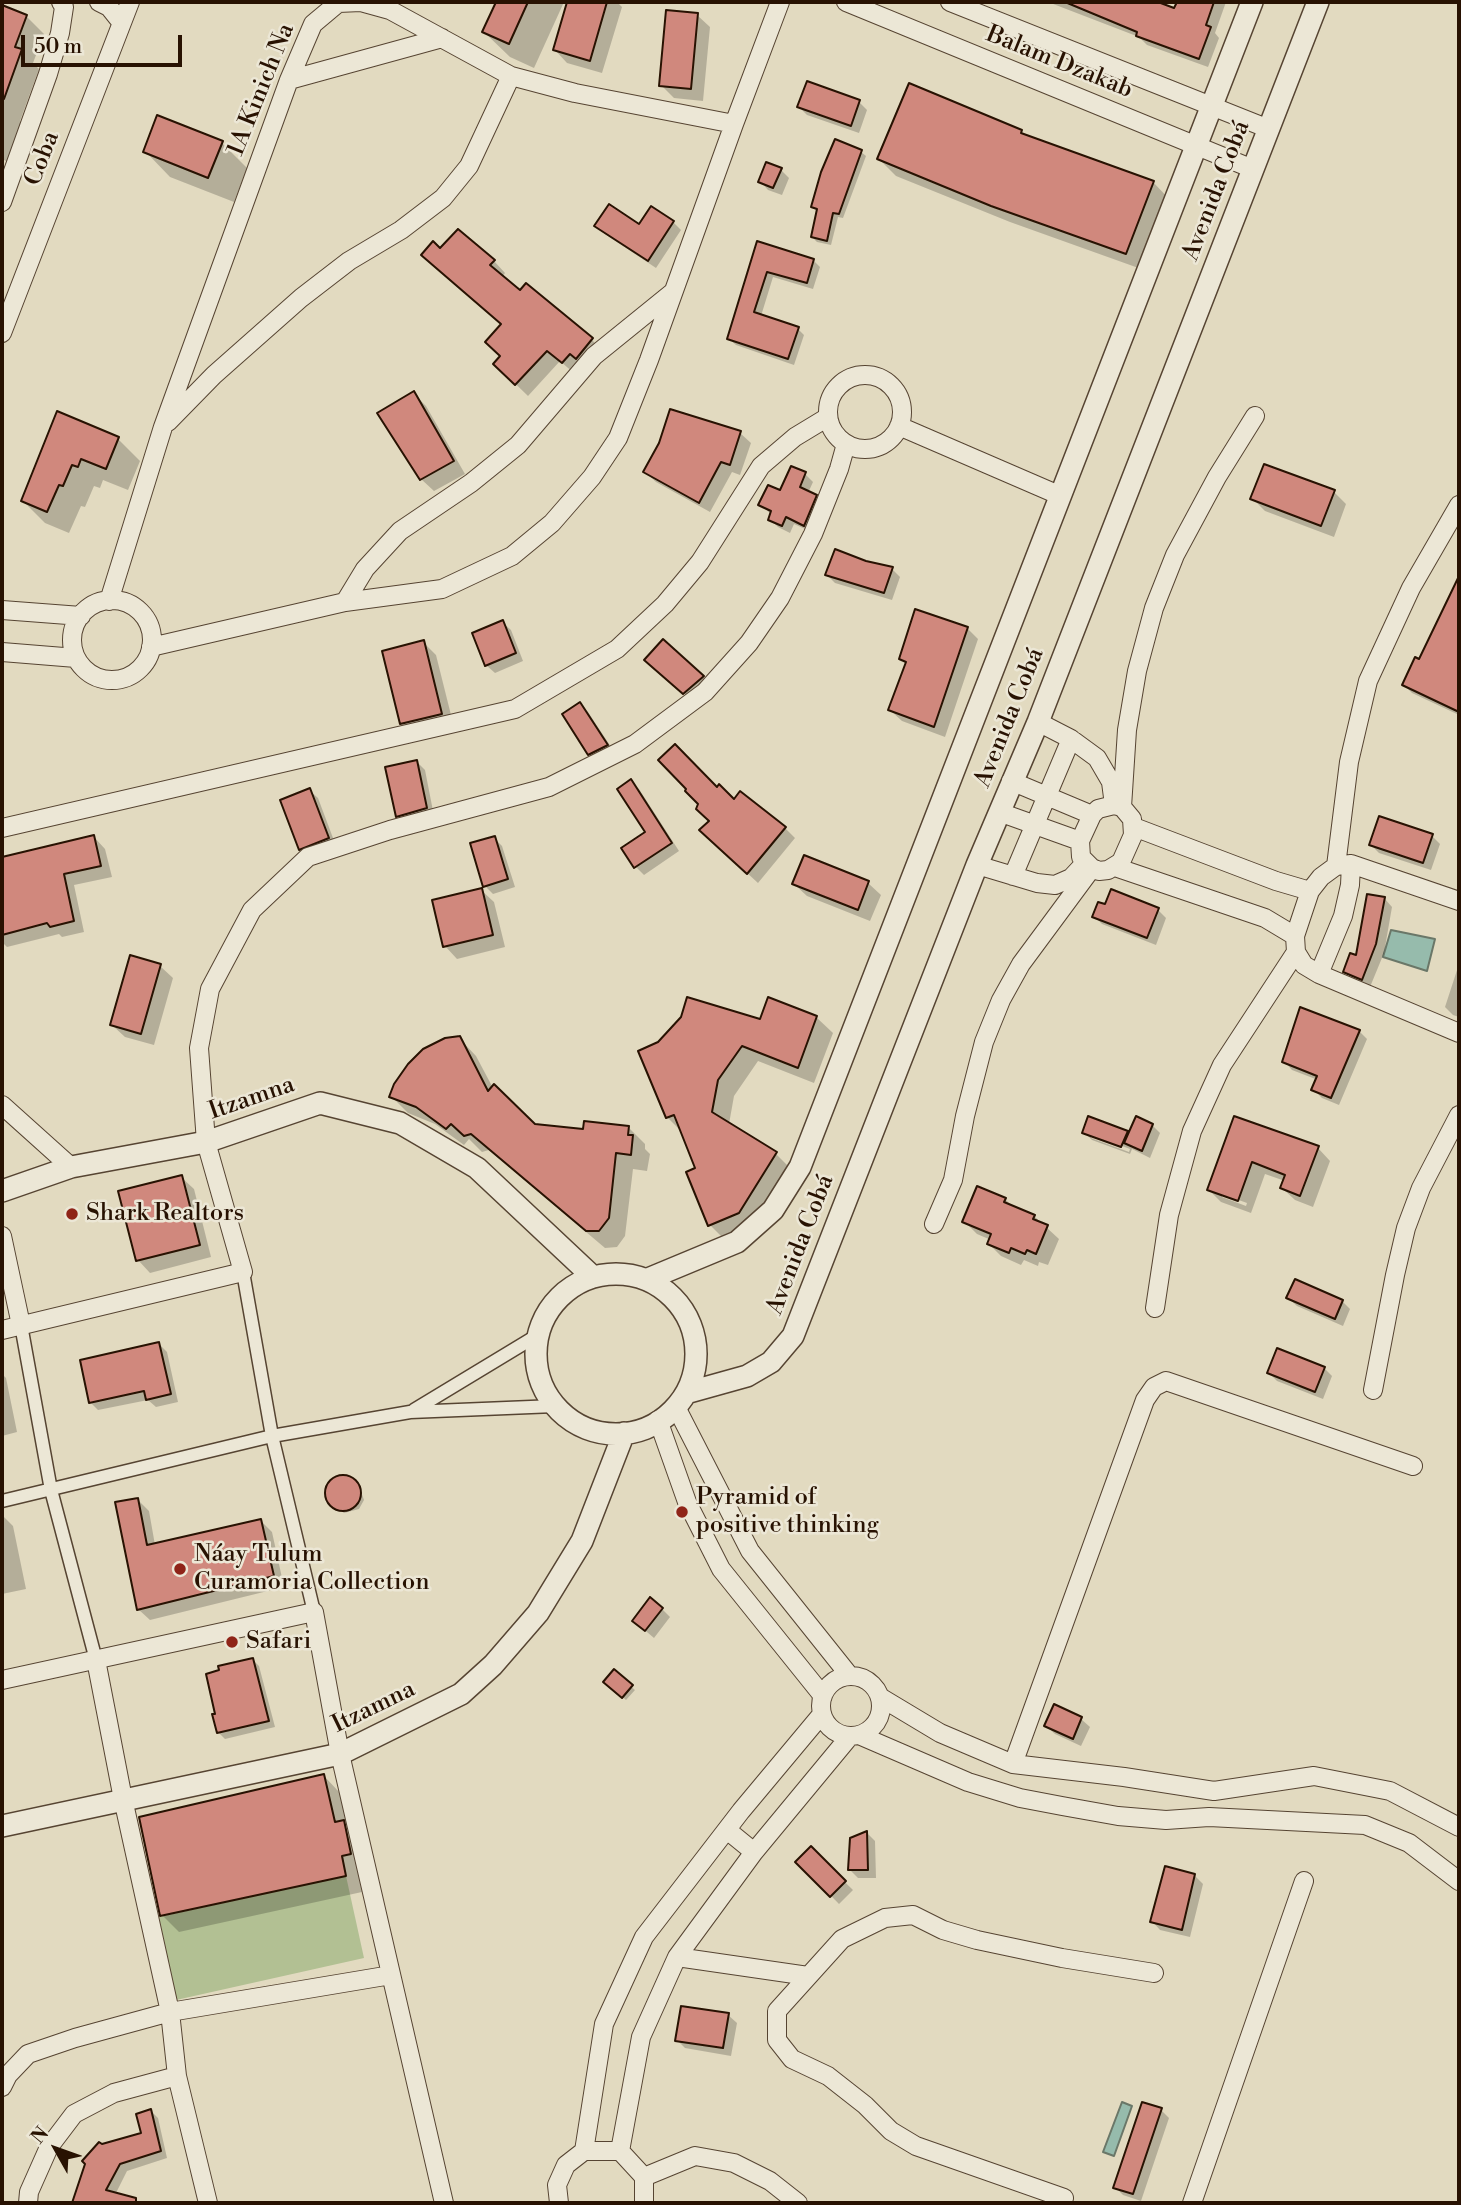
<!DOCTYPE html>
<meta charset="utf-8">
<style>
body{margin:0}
#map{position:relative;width:1461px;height:2205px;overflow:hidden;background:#e2dac0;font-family:"Libre Bodoni",serif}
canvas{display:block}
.frame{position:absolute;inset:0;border:4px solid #281202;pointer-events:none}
.north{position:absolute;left:21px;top:2114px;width:70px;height:70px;-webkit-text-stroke:5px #ece7d6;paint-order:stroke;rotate:310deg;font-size:19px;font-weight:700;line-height:28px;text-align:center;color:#281202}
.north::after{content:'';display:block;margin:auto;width:24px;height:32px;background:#281202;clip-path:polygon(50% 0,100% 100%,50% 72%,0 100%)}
.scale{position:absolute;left:21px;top:35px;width:161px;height:32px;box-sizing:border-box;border:4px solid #281202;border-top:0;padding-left:9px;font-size:21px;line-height:24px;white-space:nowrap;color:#281202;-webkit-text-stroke:5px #ece7d6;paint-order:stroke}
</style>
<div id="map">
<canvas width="1461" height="2205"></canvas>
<div class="frame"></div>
<div class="north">N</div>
<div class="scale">50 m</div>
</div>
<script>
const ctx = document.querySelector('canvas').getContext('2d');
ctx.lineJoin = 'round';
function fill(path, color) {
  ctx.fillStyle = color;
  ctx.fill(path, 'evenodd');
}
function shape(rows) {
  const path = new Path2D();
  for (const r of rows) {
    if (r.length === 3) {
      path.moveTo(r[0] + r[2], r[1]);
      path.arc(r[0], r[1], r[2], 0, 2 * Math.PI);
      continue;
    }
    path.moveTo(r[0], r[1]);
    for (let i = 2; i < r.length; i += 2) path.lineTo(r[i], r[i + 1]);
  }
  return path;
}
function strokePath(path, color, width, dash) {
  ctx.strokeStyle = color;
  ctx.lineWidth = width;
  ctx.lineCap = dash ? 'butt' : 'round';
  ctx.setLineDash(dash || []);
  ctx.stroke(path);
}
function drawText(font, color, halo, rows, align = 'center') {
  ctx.font = font + ' "Libre Bodoni",serif';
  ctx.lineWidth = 5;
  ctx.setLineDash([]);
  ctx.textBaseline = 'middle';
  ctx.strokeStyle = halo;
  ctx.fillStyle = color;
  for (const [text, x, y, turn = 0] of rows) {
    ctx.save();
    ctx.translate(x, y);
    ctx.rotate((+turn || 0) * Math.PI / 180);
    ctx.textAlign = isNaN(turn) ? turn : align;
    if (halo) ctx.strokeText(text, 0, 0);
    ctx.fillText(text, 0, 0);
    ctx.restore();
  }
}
fill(shape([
 [346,1876,364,1958,176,2000,159,1917]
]), '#b2c093');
const water = shape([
 [1391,930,1435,939,1427,971,1383,957,1391,930],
 [1122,2102,1132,2106,1114,2156,1103,2152,1122,2102]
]);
fill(water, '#96bbac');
strokePath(water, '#6a7768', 2);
fill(shape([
 [498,2,564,2,534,68,510,57,484,32],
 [569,2,617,2,622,7,602,73,567,63,555,50],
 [1048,2,1156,2,1175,10,1178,2,1226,2,1215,33,1219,38,1208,67,1147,45,1139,37],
 [2,7,26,16,44,34,33,63,39,69,20,121,22,123,8,162,4,160,2,167],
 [697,15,710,27,703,101,674,98,661,85],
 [859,102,867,110,859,133,807,115,799,107],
 [1021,131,1027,137,1153,182,1170,200,1144,270,1010,222,896,176,879,159],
 [222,143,247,168,234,202,170,177,145,151],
 [861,152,866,156,843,218,838,217,831,245,817,242,812,237,818,212,813,206],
 [781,170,789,178,782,195,768,190,760,181],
 [673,222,681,230,656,268,605,234,597,226,639,226],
 [759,244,813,260,820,267,813,289,773,277,761,316,798,329,804,335,794,365,736,345,729,339],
 [441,251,494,261,505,273,502,277,520,293,592,340,603,351,575,374,560,361,528,396,495,364,502,357,503,325],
 [413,393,426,406,465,474,434,491,421,479],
 [58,413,118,439,140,461,128,490,103,480,100,488,94,486,85,507,81,506,69,533,45,523,23,501],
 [740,433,751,443,740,475,732,472,710,512,656,482,645,472],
 [792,468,805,474,813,482,808,493,824,504,812,532,794,524,790,533,778,527,770,519,772,515,761,505,781,493],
 [1334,492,1346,504,1334,537,1265,511,1253,499],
 [865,563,892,569,900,577,892,600,835,583,827,575],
 [1458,583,1459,584,1459,715,1412,693,1404,685,1420,661],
 [502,622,511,630,523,661,495,673,486,665],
 [967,628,978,639,945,737,902,721,890,710,907,665,901,659],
 [663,641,711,684,692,700,654,667],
 [423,642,436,655,454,727,414,736,401,723],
 [580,704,588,712,615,753,597,762,589,754],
 [417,762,425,770,434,816,405,824,397,816],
 [630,781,639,789,679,851,644,875,636,867,648,833],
 [717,789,734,802,785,828,795,838,758,883,711,840,711,821],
 [309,790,318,798,336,846,308,857,300,849],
 [1432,836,1440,844,1431,870,1379,853,1371,845],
 [94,837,105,849,112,877,74,885,84,932,62,937,59,934,7,947,2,942,2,858],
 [494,838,502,846,515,887,493,894,485,886],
 [868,883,881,895,870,921,807,896,794,884],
 [481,890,494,902,505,947,457,959,445,946],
 [1384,898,1392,907,1384,953,1370,987,1353,979,1345,971,1357,957],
 [1158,910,1166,918,1156,945,1102,924,1094,916],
 [1459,964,1459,1017,1453,1015,1445,1007],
 [160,966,173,978,154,1045,125,1037,112,1025],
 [816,1017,833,1033,814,1083,758,1061,734,1096,729,1124,776,1154,792,1170,755,1229,726,1241,710,1225,697,1169,682,1132,667,1117,761,1022],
 [1359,1031,1367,1039,1339,1105,1322,1098,1313,1089,1318,1080,1292,1070,1284,1061],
 [459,1038,476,1056,493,1088,535,1125,585,1131,628,1127,645,1144,645,1149,650,1154,647,1171,633,1169,625,1236,617,1247,605,1248,489,1150,482,1152,469,1139,464,1145,435,1124,408,1113,391,1096],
 [1235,1118,1318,1148,1330,1161,1313,1207,1295,1200,1282,1188,1285,1181,1265,1174,1251,1213,1221,1202,1209,1190],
 [1222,1194,1247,1203,1246,1206,1222,1197],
 [1152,1125,1160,1133,1150,1158,1132,1149,1130,1154,1092,1140,1084,1132,1127,1132,1129,1135],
 [1091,1134,1130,1149,1129,1152,1091,1138],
 [181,1177,194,1189,211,1257,150,1273,138,1260],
 [1005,1199,1014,1208,1034,1216,1059,1239,1048,1265,1039,1262,1038,1266,1024,1260,1021,1265,1001,1256,989,1244,991,1240,977,1234,964,1221],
 [1288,1298,1342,1301,1350,1309,1343,1326,1297,1306],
 [159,1344,167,1352,178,1402,156,1407,148,1400,98,1410,90,1402],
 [1324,1368,1332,1376,1323,1399,1277,1381,1269,1373],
 [2,1374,6,1378,17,1432,2,1436],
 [346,1477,359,1486,364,1500,359,1509,344,1513,330,1502,327,1492,328,1487,336,1479],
 [137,1499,149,1511,155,1545,261,1521,272,1532,284,1587,150,1620,138,1609],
 [2,1515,13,1526,26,1589,2,1594],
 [662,1609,670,1617,654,1638,634,1621],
 [253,1660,259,1666,275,1727,225,1739,218,1732],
 [614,1672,635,1690,626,1700,606,1682],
 [1055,1707,1081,1719,1090,1727,1081,1746,1055,1734,1046,1726],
 [324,1776,340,1793,348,1826,360,1838,367,1870,358,1873,362,1892,179,1932,162,1915],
 [867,1833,875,1841,876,1878,858,1878,850,1870,851,1840],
 [811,1849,853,1890,839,1904,798,1862],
 [1195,1876,1203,1884,1190,1937,1160,1930,1152,1921],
 [728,2015,737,2023,731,2056,685,2048,677,2040],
 [1161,2110,1169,2118,1141,2201,1123,2195,1115,2187],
 [151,2111,158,2118,167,2158,127,2171,115,2195,121,2201,120,2203,74,2203,87,2163,102,2146,143,2134]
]), '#0003');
const building = shape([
 [496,2,528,2,509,44,482,32,496,2],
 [567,2,607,2,590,61,553,50,567,2],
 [1065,2,1158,2,1174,8,1177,2,1214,2,1206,25,1211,27,1199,59,1136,36,1137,32,1065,2],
 [2,5,27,15,15,47,22,49,4,99,2,99,2,5],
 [666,10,698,13,691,89,659,86,666,10],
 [807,81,860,100,851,126,797,107,807,81],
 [909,83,1022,130,1021,133,1154,181,1126,254,991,206,877,159,909,83],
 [157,115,223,141,208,178,143,152,157,115],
 [835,139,862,150,839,214,833,213,827,241,811,237,817,209,811,207,821,172,835,139],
 [766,162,782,168,773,188,758,182,766,162],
 [609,204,639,224,651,206,674,221,648,261,594,226,609,204],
 [458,229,495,260,490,265,520,290,526,283,593,338,576,359,570,354,562,363,547,351,515,385,493,364,500,356,485,342,501,324,421,255,433,241,440,248,458,229],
 [757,241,814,259,807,283,767,272,754,312,799,327,788,359,727,339,757,241],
 [414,391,454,461,420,480,377,413,414,391],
 [670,409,741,431,730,465,721,462,699,503,643,472,659,443,670,409],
 [57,411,119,437,106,469,81,459,78,467,72,465,63,486,59,485,47,512,21,501,57,411],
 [1264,464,1335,490,1321,526,1250,499,1264,464],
 [791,466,806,472,800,487,817,495,804,526,786,517,782,526,768,520,771,511,758,505,768,485,780,490,791,466],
 [835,549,866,561,893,567,884,593,825,575,835,549],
 [1459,576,1459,712,1402,685,1415,657,1419,659,1459,576],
 [915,609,968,627,934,727,888,710,906,662,899,659,915,609],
 [503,620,516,653,485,666,472,633,503,620],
 [663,639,704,676,683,694,644,660,663,639],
 [424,640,442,714,400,724,382,651,424,640],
 [580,702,608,745,588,755,562,714,580,702],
 [675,744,717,787,719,784,734,799,740,791,786,827,747,874,699,830,709,821,696,809,698,804,685,791,686,789,658,760,675,744],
 [417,760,427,808,396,817,385,767,417,760],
 [631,779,672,843,634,868,621,848,645,832,617,789,631,779],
 [310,788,329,838,299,850,280,800,310,788],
 [1379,816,1433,834,1423,863,1369,845,1379,816],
 [94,835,101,866,64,874,74,921,50,927,47,923,2,935,2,857,94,835],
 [495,836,508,879,483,887,470,843,495,836],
 [804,855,869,881,858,910,792,884,804,855],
 [482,888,493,935,443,947,432,900,482,888],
 [1111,889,1159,908,1147,938,1092,917,1098,902,1105,904,1111,889],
 [1367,894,1385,897,1376,944,1362,980,1343,972,1350,953,1356,955,1367,894],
 [130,955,161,964,141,1034,110,1025,130,955],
 [687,997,760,1019,768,997,817,1016,798,1068,742,1046,718,1080,712,1112,777,1152,739,1213,708,1226,686,1172,695,1168,674,1115,666,1118,638,1051,658,1042,681,1017,687,997],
 [1300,1007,1360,1030,1331,1098,1311,1090,1317,1076,1282,1062,1300,1007],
 [460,1036,488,1091,494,1084,535,1124,583,1129,584,1121,629,1126,628,1135,633,1135,631,1155,616,1153,609,1218,599,1231,586,1231,471,1134,464,1136,451,1124,446,1129,416,1107,389,1097,394,1084,408,1064,423,1049,445,1038,460,1036],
 [1088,1116,1128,1131,1121,1147,1082,1133,1088,1116],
 [1136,1116,1153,1124,1142,1151,1124,1143,1136,1116],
 [1234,1116,1319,1146,1300,1196,1280,1188,1285,1175,1252,1162,1238,1201,1207,1190,1234,1116],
 [182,1175,200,1245,136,1261,118,1191,182,1175],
 [977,1186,1006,1198,1004,1202,1035,1215,1033,1219,1048,1225,1036,1254,1027,1250,1025,1254,1011,1248,1009,1253,987,1244,991,1234,962,1222,977,1186],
 [1295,1279,1343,1300,1335,1319,1286,1298,1295,1279],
 [159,1342,171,1394,146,1400,144,1391,89,1403,80,1360,159,1342],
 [1277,1348,1325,1367,1315,1392,1267,1373,1277,1348],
 [343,1493,18],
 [138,1498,147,1545,261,1519,274,1576,137,1610,115,1502,138,1498],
 [650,1597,663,1608,645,1631,632,1621,650,1597],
 [253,1658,269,1721,217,1733,212,1714,215,1714,206,1674,219,1670,218,1666,253,1658],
 [614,1669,633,1685,622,1698,603,1682,614,1669],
 [1054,1704,1082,1717,1073,1739,1044,1726,1054,1704],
 [324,1774,335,1822,344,1820,351,1854,342,1856,346,1876,160,1916,139,1817,324,1774],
 [867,1831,868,1870,848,1870,850,1838,867,1831],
 [811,1846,846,1881,830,1897,795,1862,811,1846],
 [1165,1866,1195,1874,1182,1930,1150,1922,1165,1866],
 [681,2006,729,2013,723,2048,675,2041,681,2006],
 [1142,2102,1162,2108,1133,2194,1113,2188,1142,2102],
 [151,2109,161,2151,120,2164,106,2190,136,2198,136,2203,72,2203,85,2164,82,2161,99,2142,102,2144,141,2133,136,2114,151,2109]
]);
fill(building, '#d0887d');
strokePath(building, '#281202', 2);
const pedestrian = shape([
 [243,1272,272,1436,314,1612],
 [21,1325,51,1490,96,1660],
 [414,1410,538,1335],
 [2,1501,272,1436,410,1412,555,1406]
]);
const minor = shape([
 [99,2,109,7,121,22],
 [846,2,1253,169],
 [950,2,1269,129],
 [289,80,442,38],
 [2,202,48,74,60,33,64,7,61,2],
 [2,333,130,2],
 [865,412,37],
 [168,422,214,375,301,298,349,261,401,230,443,198,469,166,511,76],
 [899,426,1061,496],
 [112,640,40],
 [109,601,163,427,289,80,313,24,338,3,361,2,390,10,511,76,575,93,734,124],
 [345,602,365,569,400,531,471,483,518,445,594,356,673,292],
 [2,610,81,616],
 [151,647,345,602,442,589,512,556,552,523,592,477,618,438,649,360,734,124,780,2],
 [2,652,76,658],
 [1038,722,1071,739,1097,758,1111,782,1114,805],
 [1011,781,1092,815],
 [1114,805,1122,807,1132,819,1133,835,1121,862,1108,870,1099,871,1092,868,1081,857,1080,841,1092,815,1098,809,1114,805],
 [1122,807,1127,730,1137,671,1154,608,1175,555,1217,477,1255,416],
 [999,812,1080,841],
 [1134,827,1276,881,1310,891,1321,877,1336,866,1351,864,1459,901],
 [2,828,515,709,617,649,665,604,700,562,761,466,795,437,828,417],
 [977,865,1037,883,1055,885,1071,878,1085,863],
 [1336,866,1349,762,1368,681,1411,588,1459,505],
 [1115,867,1265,918,1295,936,1296,952,1304,965,1319,974,1459,1033],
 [1013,876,1071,739],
 [1295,936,1310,891],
 [1319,974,1343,916,1350,885,1351,864],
 [2,1105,71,1167],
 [934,1224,953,1180,965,1116,984,1042,1001,1000,1021,964,1092,868],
 [2,1236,21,1325],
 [1155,1308,1169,1215,1192,1131,1222,1065,1296,952],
 [2,1330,243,1272,206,1142,199,1048,210,989,252,910,308,857,390,830,549,787,635,744,705,692,749,643,780,598,813,534,839,469,846,444],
 [1373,1390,1395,1275,1406,1228,1421,1188,1459,1115],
 [676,1407,750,1551,849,1675],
 [658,1420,687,1502,721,1569,823,1696],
 [96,1660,123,1799,170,2012,177,2076,208,2203],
 [851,1706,30],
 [2,1680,314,1612,340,1754,444,2203],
 [880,1697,940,1733,1013,1764,1124,1777,1214,1791,1314,1776,1390,1791,1459,1827],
 [859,1735,968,1782,1020,1798,1062,1806,1118,1816,1166,1820,1209,1817,1365,1825,1409,1843,1459,1881],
 [1013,1764,1145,1400,1154,1387,1166,1381,1413,1466],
 [727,1830,754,1852],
 [677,1957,808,1976],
 [2,2087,8,2075,28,2054,75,2038,170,2012,391,1975],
 [584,2151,604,2024,644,1937,741,1811,822,1714],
 [620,2151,641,2037,677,1957,754,1852,850,1736],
 [644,2177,695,2156,734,2163,770,2181,798,2203],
 [1064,2198,916,2146,891,2131,865,2105,828,2076,792,2059,777,2040,777,2011,842,1939,885,1918,913,1915,943,1930,977,1940,1062,1958,1154,1973],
 [28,2203,29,2192,49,2147,74,2114,114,2093,177,2076],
 [559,2203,557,2185,566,2165,584,2151,620,2151,644,2177,644,2203],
 [1192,2203,1304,1881]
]);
const tertiary = shape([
 [2,1191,71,1167,206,1142,320,1103,400,1123,477,1168,593,1277],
 [616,1354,80],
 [648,1279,737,1242,773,1210,800,1167,1252,2],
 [686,1393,747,1376,771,1362,793,1336,977,865,1038,722,1318,2],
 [2,1826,340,1754,461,1694,493,1665,538,1613,582,1541,624,1433]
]);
strokePath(pedestrian, '#564432', 15);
strokePath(minor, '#564432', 20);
strokePath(tertiary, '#564432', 24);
strokePath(pedestrian, '#ece7d6', 12);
strokePath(minor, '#ece7d6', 18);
strokePath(tertiary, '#ece7d6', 21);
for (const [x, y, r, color] of [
 [72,1214,7,"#8f2418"],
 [682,1512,7,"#8f2418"],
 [180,1569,7,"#8f2418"],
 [232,1642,7,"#8f2418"]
]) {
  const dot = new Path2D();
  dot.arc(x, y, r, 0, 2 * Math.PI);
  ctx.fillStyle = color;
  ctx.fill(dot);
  strokePath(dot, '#ece7d6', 2.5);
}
drawText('24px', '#281202', '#ece7d6', [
 ["Balam Dzakab",1059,63,22],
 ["1A Kinich Na",262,90,-68],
 ["Coba",43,159,-69],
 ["Avenida Cobá",1217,191,-69],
 ["Avenida Cobá",1010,718,-68],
 ["Itzamna",252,1099,-19],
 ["Avenida Cobá",801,1245,-69],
 ["Itzamna",374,1708,-26]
]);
drawText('24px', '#281202', '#ece7d6', [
 ["Shark Realtors",86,1214],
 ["Pyramid of",696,1498],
 ["positive thinking",696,1526],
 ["Náay Tulum",194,1555],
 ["Curamoria Collection",194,1583],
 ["Safari",246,1642]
], 'left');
</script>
